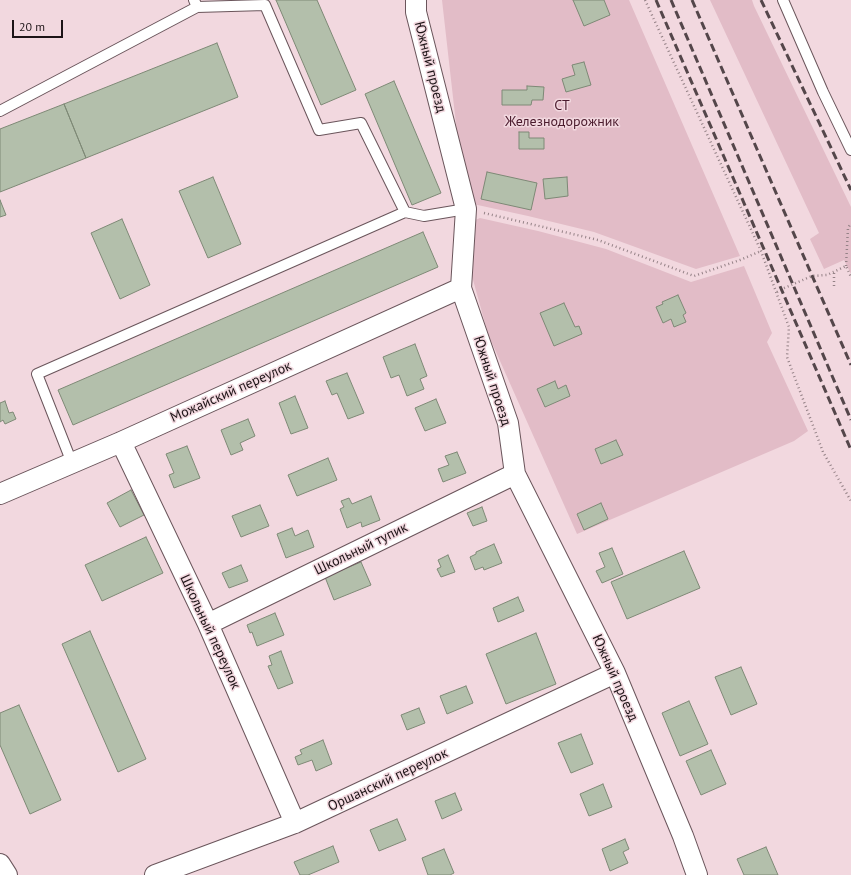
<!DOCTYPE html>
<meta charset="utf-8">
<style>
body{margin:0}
#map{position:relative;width:851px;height:875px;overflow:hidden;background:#f2d8df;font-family:"PT Sans",sans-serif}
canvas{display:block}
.scale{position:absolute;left:12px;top:20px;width:51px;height:18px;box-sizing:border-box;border:2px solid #1d1417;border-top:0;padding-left:5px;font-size:12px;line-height:14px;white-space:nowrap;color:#1d1417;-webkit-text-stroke:3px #f2d8df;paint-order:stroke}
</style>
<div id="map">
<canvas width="851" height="875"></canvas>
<div class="scale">20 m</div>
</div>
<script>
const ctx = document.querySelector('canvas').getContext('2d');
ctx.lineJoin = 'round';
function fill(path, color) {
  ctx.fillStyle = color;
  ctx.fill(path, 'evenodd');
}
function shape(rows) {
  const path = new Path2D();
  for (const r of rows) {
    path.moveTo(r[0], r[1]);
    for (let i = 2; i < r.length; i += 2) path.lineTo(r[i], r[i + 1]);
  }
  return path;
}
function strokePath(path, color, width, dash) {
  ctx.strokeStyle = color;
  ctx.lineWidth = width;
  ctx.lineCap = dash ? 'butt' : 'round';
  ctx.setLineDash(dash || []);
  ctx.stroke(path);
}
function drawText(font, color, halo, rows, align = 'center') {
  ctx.font = font + ' "PT Sans",sans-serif';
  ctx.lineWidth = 3;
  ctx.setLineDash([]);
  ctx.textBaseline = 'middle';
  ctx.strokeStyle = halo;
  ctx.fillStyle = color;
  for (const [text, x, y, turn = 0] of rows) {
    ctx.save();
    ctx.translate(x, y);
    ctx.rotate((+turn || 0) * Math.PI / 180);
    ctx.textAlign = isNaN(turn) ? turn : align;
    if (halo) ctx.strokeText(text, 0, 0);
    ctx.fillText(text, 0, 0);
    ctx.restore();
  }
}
fill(shape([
 [442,0,629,0,740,256,696,269,594,232,528,216,473,204,461,168],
 [710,0,752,0,754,6,851,207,851,274,844,260,824,269,810,239,819,233],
 [480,218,538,231,606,249,691,282,744,266,772,333,767,342,808,431,794,441,577,534,488,334,470,269,473,221]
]), '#e2bcc7');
const building = shape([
 [276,0,317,0,356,90,321,105,276,0],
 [573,0,604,0,610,15,584,26,573,0],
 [217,43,238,97,86,158,64,104,217,43],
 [584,62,591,85,566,92,562,79,575,75,572,65,584,62],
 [394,81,441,193,412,205,365,94,394,81],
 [527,86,544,87,543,100,532,100,531,105,502,105,502,90,527,90,527,86],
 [64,104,86,158,0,192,0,129,64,104],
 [519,132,529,132,529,138,544,138,544,149,519,149,519,132],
 [487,172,537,183,531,210,481,199,487,172],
 [213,177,241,244,208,258,179,191,213,177],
 [567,177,568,196,545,199,543,179,567,177],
 [0,200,6,215,0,217,0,200],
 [122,219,150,285,120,299,91,233,122,219],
 [423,232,438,267,73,425,58,390,423,232],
 [678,295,686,313,683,315,686,322,674,327,671,319,663,323,656,307,663,304,662,302,678,295],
 [564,303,575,327,579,326,582,334,554,346,540,313,564,303],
 [415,344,427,376,420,379,424,389,407,396,399,375,391,378,383,357,415,344],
 [347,373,364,413,348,419,337,393,332,395,326,381,347,373],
 [555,381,558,389,566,385,570,396,545,407,537,389,555,381],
 [295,396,308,428,291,434,279,403,295,396],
 [436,399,446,423,425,431,415,408,436,399],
 [5,401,9,413,13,412,16,419,5,424,3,420,0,422,0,403,5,401],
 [248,419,255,436,240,443,243,450,231,455,221,430,248,419],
 [616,440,623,455,601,464,595,449,616,440],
 [187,446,200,478,174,488,169,475,174,473,166,454,187,446],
 [457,452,466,473,443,482,438,469,449,465,445,456,457,452],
 [328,458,337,480,297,496,288,475,328,458],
 [131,490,144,515,120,527,107,503,131,490],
 [371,496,380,520,362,527,361,522,347,528,340,509,344,507,341,501,349,498,352,504,371,496],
 [601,503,608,519,584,530,577,514,601,503],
 [260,505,269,526,241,537,232,516,260,505],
 [482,507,487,521,473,526,467,513,482,507],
 [292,528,295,536,308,530,314,547,286,558,277,534,292,528],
 [146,537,163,573,102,601,85,565,146,537],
 [494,544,502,563,484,570,483,567,475,570,470,557,476,554,476,552,494,544],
 [612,548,623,574,602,583,596,571,605,567,599,553,612,548],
 [684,551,700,588,627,619,611,582,684,551],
 [448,555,455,572,441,577,437,569,441,567,438,560,448,555],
 [361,562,371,585,334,600,325,577,361,562],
 [241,565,248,581,229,588,222,573,241,565],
 [518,597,524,611,498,622,493,608,518,597],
 [275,613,284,635,257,646,252,632,250,633,247,625,275,613],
 [90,631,146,759,118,772,62,644,90,631],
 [536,633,556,684,506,704,486,654,536,633],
 [281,651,293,683,278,689,268,666,272,665,269,656,281,651],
 [741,667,757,704,731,715,715,677,741,667],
 [466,686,473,703,447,714,440,696,466,686],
 [689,701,708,744,680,756,662,713,689,701],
 [19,705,61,800,30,814,0,745,0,713,19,705],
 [419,708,425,723,407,730,401,715,419,708],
 [581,734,593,764,571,773,558,743,581,734],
 [323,740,332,764,316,771,312,760,298,765,295,757,302,754,300,750,323,740],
 [711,750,726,784,701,795,686,761,711,750],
 [603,784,612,807,589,816,580,794,603,784],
 [455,793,462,810,442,819,435,801,455,793],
 [397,819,406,840,379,851,370,830,397,819],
 [625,839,629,849,623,852,628,863,610,871,602,849,625,839],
 [333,846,339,862,308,875,300,875,294,862,333,846],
 [766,847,778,875,744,875,737,859,766,847],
 [444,849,454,873,450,875,428,875,422,858,444,849]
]);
fill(building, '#b3bfab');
strokePath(building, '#7e8976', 1);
const service = shape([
 [194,0,197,7,265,5,319,130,361,123,405,212],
 [783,0,823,92,851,150],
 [0,111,197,7],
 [72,463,37,374,405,212,424,216,466,209]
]);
const minor = shape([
 [416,0,416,12,466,209,461,288,508,423,515,474,615,673,683,836,697,875],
 [121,442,208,624,295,823],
 [0,494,121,442,461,288],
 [208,624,515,474],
 [0,864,7,875],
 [155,875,295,823,615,673]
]);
strokePath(service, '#6a555b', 12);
strokePath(minor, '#6a555b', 22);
strokePath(shape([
 [645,0,761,251,789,327,787,357,823,452,851,501],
 [484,213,598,240,694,276,740,260,761,251],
 [846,266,848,228,851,223],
 [834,286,834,272],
 [777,292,782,289,812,276,827,275,846,266,851,277]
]), '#958287', 2.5, [1, 3]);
strokePath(service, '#fff', 10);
strokePath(minor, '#fff', 20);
strokePath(shape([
 [656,0,851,450],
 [671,0,851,420],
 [692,0,851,365],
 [761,0,851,190]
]), '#54464a', 3, [8, 4]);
drawText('14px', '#1d1417', '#f2d8df', [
 ["Южный проезд",430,67,76],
 ["Южный проезд",492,381,72],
 ["Можайский переулок",231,392,-24],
 ["Школьный тупик",361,549,-26],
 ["Школьный переулок",210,632,65],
 ["Южный проезд",615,678,66],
 ["Оршанский переулок",388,780,-25]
]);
drawText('14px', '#4b1b2d', '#f2d8df', [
 ["СТ",562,106],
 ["Железнодорожник",562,122]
]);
</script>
